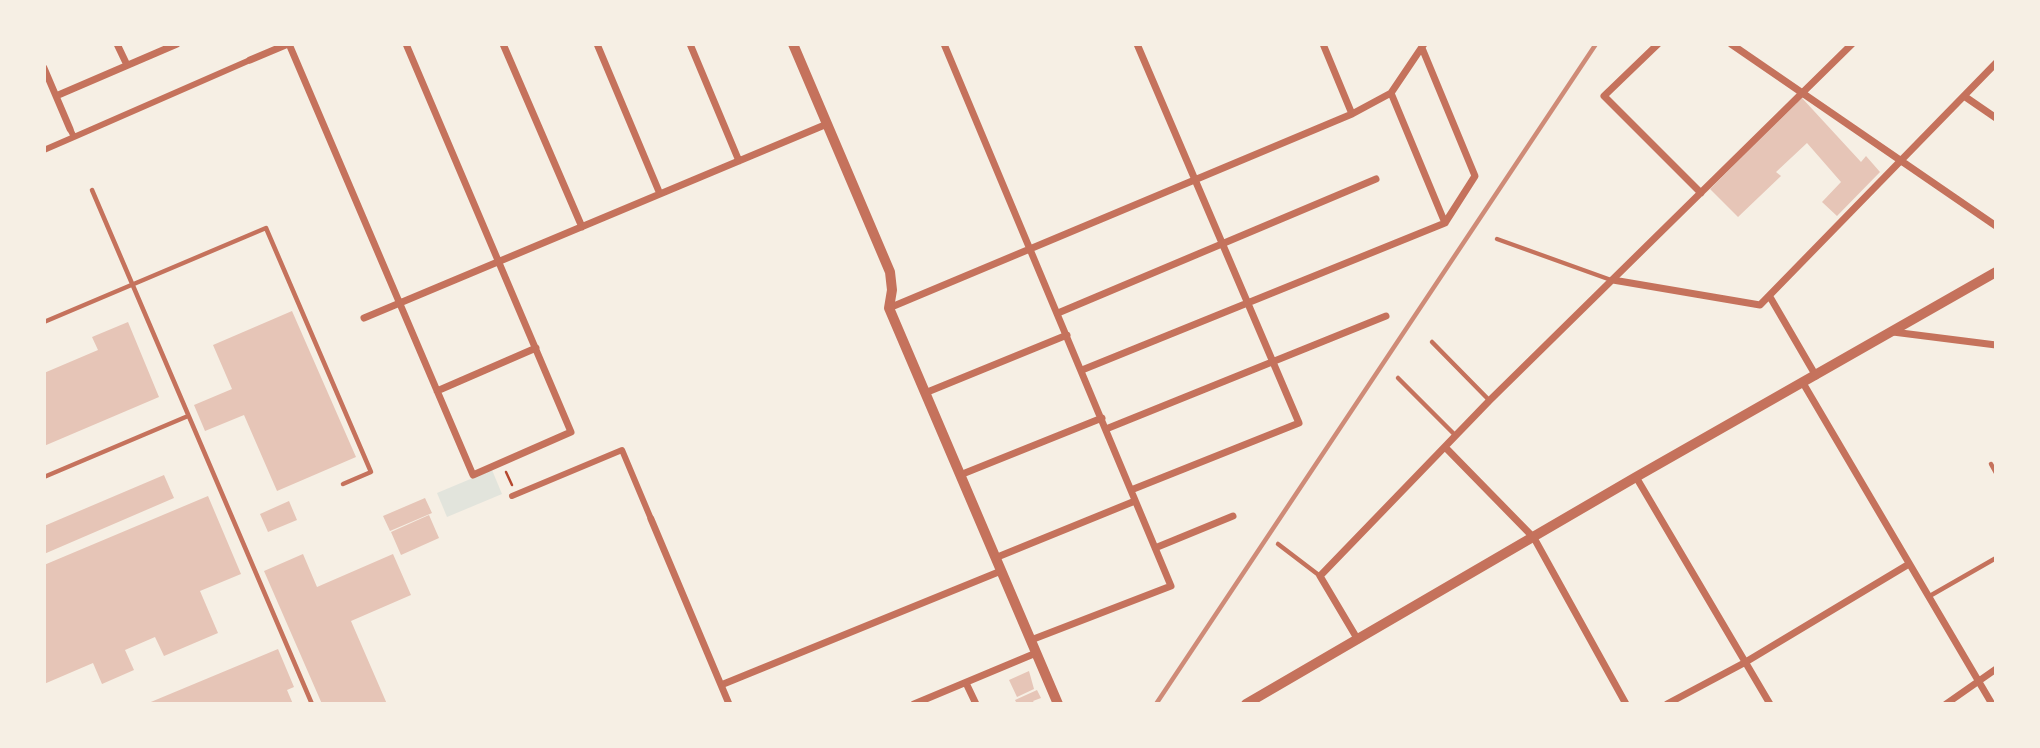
<!DOCTYPE html>
<style>
body{margin:0}
#map{position:relative;width:2040px;height:748px;overflow:hidden;background:#f6efe4;font-family:Commissioner,sans-serif}
canvas{display:block}
.frame{position:absolute;inset:0;border:46px solid #f6efe4;pointer-events:none}
</style>
<div id="map">
<canvas width="2040" height="748"></canvas>
<div class="frame"></div>
</div>
<script>
const ctx = document.querySelector('canvas').getContext('2d');
ctx.lineJoin = 'round';
function fill(path, color) {
  ctx.fillStyle = color;
  ctx.fill(path, 'evenodd');
}
function shape(rows) {
  const path = new Path2D();
  for (const r of rows) {
    path.moveTo(r[0], r[1]);
    for (let i = 2; i < r.length; i += 2) path.lineTo(r[i], r[i + 1]);
  }
  return path;
}
function strokePath(path, color, width, dash) {
  ctx.strokeStyle = color;
  ctx.lineWidth = width;
  ctx.lineCap = dash ? 'butt' : 'round';
  ctx.setLineDash(dash || []);
  ctx.stroke(path);
}
fill(shape([
 [492,470,502,494,447,517,437,493]
]), '#e2e4dc');
fill(shape([
 [1802,98,1861,162,1866,156,1880,172,1837,216,1822,202,1841,182,1807,143,1776,172,1781,176,1738,217,1710,189],
 [292,311,356,457,277,491,244,415,205,431,194,405,232,389,213,345],
 [128,322,159,397,44,446,44,373,98,350,92,337],
 [164,475,174,498,44,554,44,526],
 [208,496,241,574,200,591,218,633,164,656,155,637,125,650,134,670,102,684,93,663,44,684,44,565],
 [425,498,432,513,390,531,383,516],
 [289,501,297,520,268,532,260,514],
 [429,515,439,538,401,555,391,532],
 [303,554,317,587,393,554,411,595,351,621,387,704,322,704,264,571],
 [278,649,294,687,287,690,293,704,146,704],
 [1029,671,1034,689,1017,697,1009,680],
 [1037,690,1041,698,1033,701,1035,704,1017,704,1015,700]
]), '#e6c5b7');
strokePath(shape([
 [506,472,512,485]
]), '#b5482f', 2.5);
strokePath(shape([
 [92,190,312,704],
 [1497,239,1611,280],
 [44,322,266,228,371,472,343,484],
 [1432,342,1489,400],
 [1398,378,1455,435],
 [1991,464,1996,473],
 [44,477,188,416],
 [1278,544,1320,576],
 [1928,597,1996,558]
]), '#c5725c', 4.5);
strokePath(shape([
 [74,137,250,60],
 [44,150,74,137,70,129],
 [512,496,622,450,651,519]
]), '#c5725c', 6);
strokePath(shape([
 [117,44,127,65],
 [289,44,473,475,571,432,406,44],
 [503,44,582,227],
 [597,44,660,194],
 [690,44,739,161],
 [944,44,1171,586,1031,640],
 [1323,44,1352,114],
 [1658,44,1604,96,1701,193],
 [1731,44,1996,226],
 [250,60,288,44],
 [44,68,70,129],
 [1391,93,1445,223],
 [56,96,177,44],
 [1964,96,1996,118],
 [1613,280,1760,305,1996,63],
 [1770,297,1816,376],
 [889,308,1352,114,1391,93,1424,44],
 [1058,313,1376,179],
 [364,318,827,124],
 [1893,332,1996,345],
 [1082,370,1445,223,1475,176,1422,48],
 [1803,383,1992,704],
 [437,391,536,348],
 [925,393,1067,335],
 [1106,429,1386,316],
 [1445,447,1534,538,1626,704],
 [960,475,1102,418],
 [1636,477,1770,704],
 [1131,490,1299,423,1137,44],
 [651,519,729,704],
 [1155,548,1233,516],
 [995,558,1135,501],
 [1358,640,1320,576,1489,401,1852,44],
 [966,683,976,704],
 [721,685,1001,571],
 [914,704,1036,653],
 [1667,704,1744,663,1909,564],
 [1946,704,1996,669]
]), '#c5725c', 7);
strokePath(shape([
 [793,44,890,272,892,290,889,308,1058,704],
 [1246,704,1636,477,1996,272]
]), '#c5725c', 10);
strokePath(shape([
 [1156,704,1596,44]
]), '#cf8b77', 4.5);
</script>
